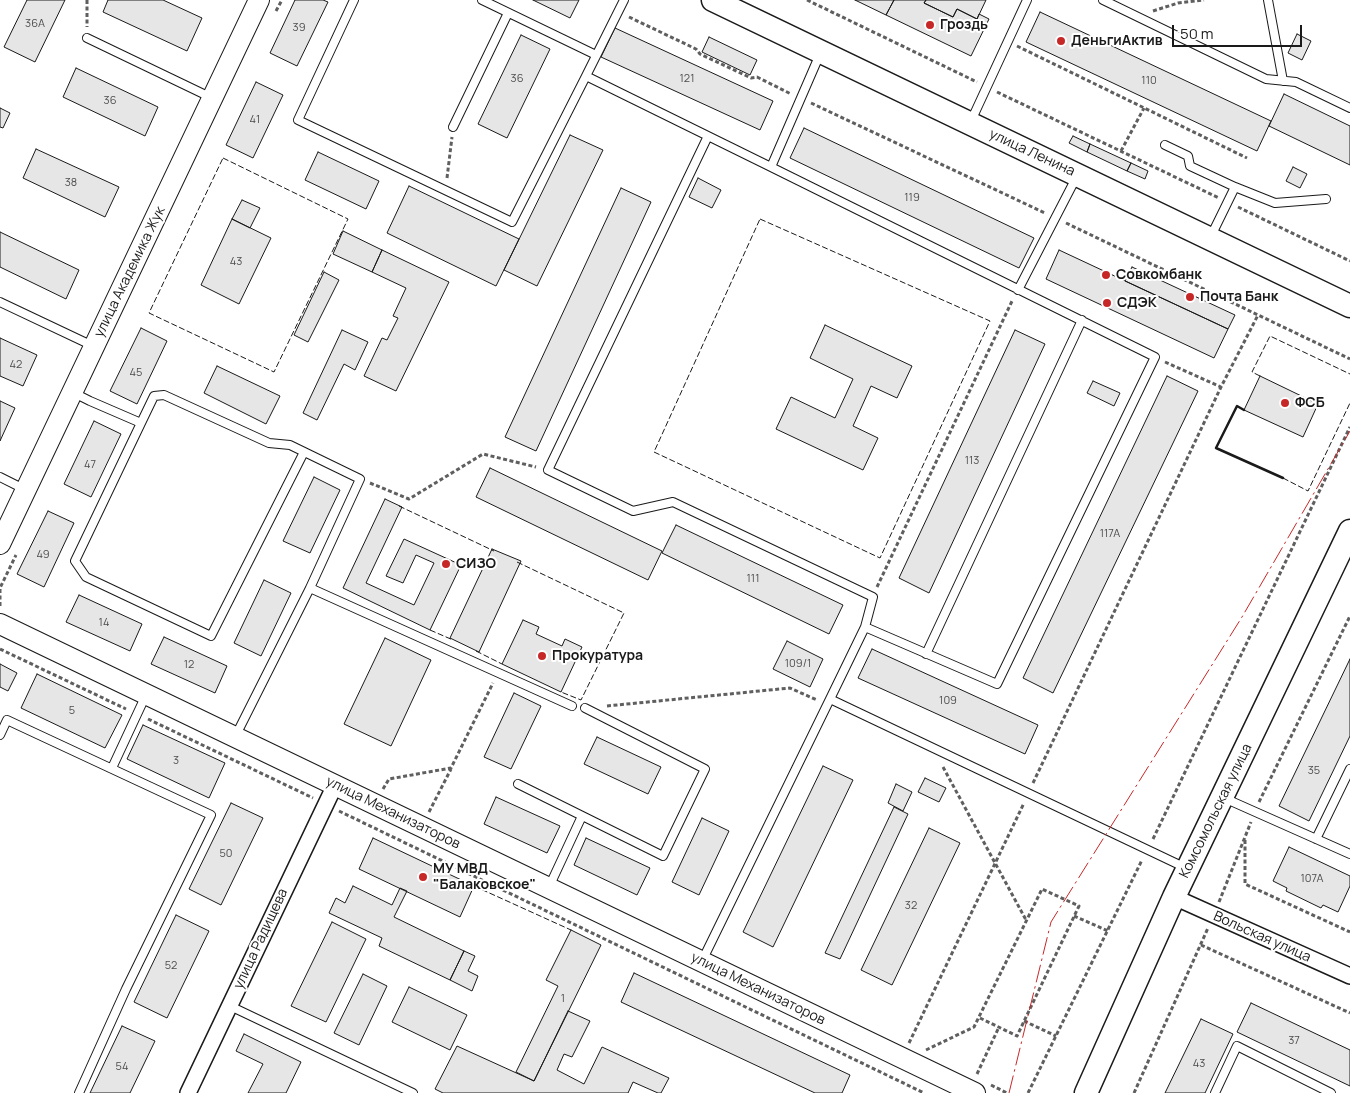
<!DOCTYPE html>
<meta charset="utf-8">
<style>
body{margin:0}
#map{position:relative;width:1350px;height:1093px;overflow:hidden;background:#fff;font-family:Manrope,sans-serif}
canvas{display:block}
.scale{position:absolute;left:1172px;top:25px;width:130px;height:22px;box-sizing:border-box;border:2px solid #1a1a1a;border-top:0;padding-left:6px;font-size:15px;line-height:18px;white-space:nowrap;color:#1a1a1a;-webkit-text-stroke:4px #fff;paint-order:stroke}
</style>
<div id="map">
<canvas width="1350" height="1093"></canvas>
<div class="scale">50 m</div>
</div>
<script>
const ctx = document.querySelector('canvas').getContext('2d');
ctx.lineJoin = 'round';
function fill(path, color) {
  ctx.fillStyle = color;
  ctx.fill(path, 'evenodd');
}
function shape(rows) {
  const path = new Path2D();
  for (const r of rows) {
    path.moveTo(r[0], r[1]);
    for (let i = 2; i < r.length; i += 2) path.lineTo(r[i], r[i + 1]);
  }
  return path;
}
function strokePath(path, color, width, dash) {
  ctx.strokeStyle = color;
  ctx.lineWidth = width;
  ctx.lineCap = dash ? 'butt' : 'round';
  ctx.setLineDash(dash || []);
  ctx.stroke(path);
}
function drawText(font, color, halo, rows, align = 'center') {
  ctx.font = font + ' Manrope,sans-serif';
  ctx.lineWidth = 4;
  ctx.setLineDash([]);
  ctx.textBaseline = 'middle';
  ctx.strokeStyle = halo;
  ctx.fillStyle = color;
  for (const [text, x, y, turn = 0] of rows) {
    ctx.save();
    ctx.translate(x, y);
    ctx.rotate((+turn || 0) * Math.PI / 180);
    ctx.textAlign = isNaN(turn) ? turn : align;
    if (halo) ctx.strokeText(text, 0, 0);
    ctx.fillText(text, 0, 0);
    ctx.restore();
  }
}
const building = shape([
 [27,0,65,0,35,62,4,47,27,0],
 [108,0,163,0,202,18,187,51,103,12,108,0],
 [295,0,323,0,328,2,297,66,270,53,295,0],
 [533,0,579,0,570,18,533,0],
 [855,0,894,0,886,15,855,0],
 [894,0,926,0,924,3,953,17,957,9,977,19,979,14,989,19,971,56,886,15,894,0],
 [926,0,986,0,977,19,957,9,953,17,924,3,926,0],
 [1040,12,1271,121,1257,151,1026,42,1040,12],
 [615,28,773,101,760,130,601,57,615,28],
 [1297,34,1311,41,1302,60,1288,53,1297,34],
 [521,35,550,49,507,138,478,124,521,35],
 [709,37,757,60,750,75,702,52,709,37],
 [76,68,158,107,145,136,63,97,76,68],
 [256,82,283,95,253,158,226,145,256,82],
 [1284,94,1350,126,1350,165,1269,126,1284,94],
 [0,108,10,113,3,128,0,127,0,108],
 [804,128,1034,238,1019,268,790,158,804,128],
 [570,135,603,150,537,286,504,270,570,135],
 [1073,136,1090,144,1087,152,1069,143,1073,136],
 [1090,144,1131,163,1127,171,1087,152,1090,144],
 [36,149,119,187,105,217,23,178,36,149],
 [318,152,379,181,366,209,305,180,318,152],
 [1131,163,1148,171,1145,179,1127,171,1131,163],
 [1293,167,1307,174,1300,188,1286,181,1293,167],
 [698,178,721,190,712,208,689,197,698,178],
 [409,186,519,239,496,286,387,233,409,186],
 [621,188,651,202,536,451,505,437,621,188],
 [242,200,260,208,250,228,232,219,242,200],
 [232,219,271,238,239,304,201,285,232,219],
 [343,231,382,250,372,272,333,254,343,231],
 [0,232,79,270,66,299,0,267,0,232],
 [382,250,449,282,396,391,364,376,382,338,387,340,398,318,393,316,406,288,372,272,382,250],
 [1059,250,1228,329,1214,358,1046,279,1059,250],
 [1132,267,1235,315,1228,329,1125,281,1132,267],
 [324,272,339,280,308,342,294,335,324,272],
 [825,325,912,366,897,398,871,386,853,426,878,438,863,470,776,429,791,397,835,418,853,379,810,358,825,325],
 [141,328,167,341,137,404,110,391,141,328],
 [342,330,368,342,355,370,344,364,317,420,303,413,342,330],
 [1015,330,1045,344,929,593,899,578,1015,330],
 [0,338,37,355,23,386,0,376,0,338],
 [217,366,280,396,266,424,204,393,217,366],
 [1167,376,1198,391,1053,693,1023,678,1167,376],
 [1260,376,1318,404,1303,437,1244,410,1260,376],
 [1093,381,1120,393,1114,406,1087,393,1093,381],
 [0,401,15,408,0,441,0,401],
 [94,421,121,434,91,497,64,484,94,421],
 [490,468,662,551,648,580,476,497,490,468],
 [314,477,340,490,310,553,283,541,314,477],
 [385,499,402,507,366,583,414,605,434,563,416,555,403,583,386,576,404,539,461,565,430,630,343,588,385,499],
 [48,511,74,523,44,587,17,574,48,511],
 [676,525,843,605,829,634,662,553,676,525],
 [492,549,521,561,479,652,450,638,492,549],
 [264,580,291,593,261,656,234,643,264,580],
 [79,595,142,624,130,651,66,622,79,595],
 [523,620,539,627,536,634,562,646,565,639,582,647,561,692,502,664,523,620],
 [164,637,227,666,215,693,151,664,164,637],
 [385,638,431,660,391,746,344,724,385,638],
 [787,641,823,659,810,687,773,669,787,641],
 [872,649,1038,725,1025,754,858,678,872,649],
 [1350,659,1350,736,1309,821,1279,806,1350,659],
 [0,664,17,673,8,691,0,687,0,664],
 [37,674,122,715,105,748,21,708,37,674],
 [514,693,541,706,511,769,484,757,514,693],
 [143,725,225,763,209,798,127,759,143,725],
 [597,737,661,767,648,794,584,764,597,737],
 [823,766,853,780,773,947,743,932,823,766],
 [925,778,946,788,939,802,918,792,925,778],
 [896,784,912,792,903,811,888,803,896,784],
 [496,797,560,826,547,853,484,824,496,797],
 [231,803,263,818,221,905,189,889,231,803],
 [894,807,908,814,840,959,825,953,894,807],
 [702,818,729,831,699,895,672,882,702,818],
 [929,828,960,843,892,985,861,970,929,828],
 [373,838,474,886,460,917,359,869,373,838],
 [586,838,650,868,637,895,574,865,586,838],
 [1289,847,1350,876,1350,886,1338,912,1323,905,1321,908,1286,891,1287,888,1273,881,1289,847],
 [353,886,392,905,400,888,407,891,394,917,464,951,450,980,379,946,382,938,329,913,336,898,345,903,353,886],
 [176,915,209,931,167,1018,134,1002,176,915],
 [332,922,366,939,326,1022,291,1006,332,922],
 [571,930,601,945,534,1081,516,1072,558,986,546,980,571,930],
 [464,951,475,956,468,971,478,976,472,991,450,980,464,951],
 [634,973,850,1075,842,1093,815,1093,621,1002,634,973],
 [363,974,387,986,359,1045,334,1033,363,974],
 [409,987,467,1015,450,1050,392,1022,409,987],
 [1251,1003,1350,1050,1350,1086,1237,1032,1251,1003],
 [568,1011,590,1021,572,1057,564,1054,557,1070,584,1084,602,1047,669,1078,661,1093,658,1093,633,1082,628,1093,443,1093,435,1089,457,1046,534,1081,568,1011],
 [1201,1019,1233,1034,1205,1093,1165,1093,1201,1019],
 [122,1026,155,1041,130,1093,90,1093,122,1026],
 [244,1034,301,1062,286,1093,248,1093,263,1064,236,1051,244,1034]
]);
fill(building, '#e6e6e6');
strokePath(building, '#1a1a1a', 1);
const service = shape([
 [354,0,298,120,512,222,586,76],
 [482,0,596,55],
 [624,0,586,76,771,167],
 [1103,0,1266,79,1296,82,1350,108],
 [1268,0,1283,81],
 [87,38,212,98],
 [820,54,771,167,1155,357,997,684,865,627,830,699],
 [971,121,1027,0],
 [453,127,508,13],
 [708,136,548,470,633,511,673,502,873,597,865,627],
 [1165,145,1188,156,1190,166,1235,187,1211,236],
 [1235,187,1275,203,1326,199],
 [1018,290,1077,176],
 [0,302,93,346],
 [72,392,90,401,141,423,154,396,164,395,269,443,290,445,360,479,310,588],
 [141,423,75,561,86,577,211,636,304,452],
 [0,477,26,490],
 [926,654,1082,320],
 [0,735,7,720,211,815,126,989,79,1093],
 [235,737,310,588,572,706],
 [112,768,146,695],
 [518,784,663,856,705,769,585,708],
 [1224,798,1350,854],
 [1316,839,1350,769],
 [549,887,582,816],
 [702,961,830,699,1186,868],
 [230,1006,413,1093],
 [1215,1093,1237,1046,1331,1093]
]);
const minor = shape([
 [1174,897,1350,976],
 [188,1093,335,785]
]);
const tertiary = shape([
 [0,544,259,0],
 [0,624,975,1093]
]);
const secondary = shape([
 [713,0,1350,306],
 [1086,1093,1174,897,1350,531]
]);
strokePath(service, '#1a1a1a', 10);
strokePath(minor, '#1a1a1a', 18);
strokePath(tertiary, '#1a1a1a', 22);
strokePath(secondary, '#1a1a1a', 25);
strokePath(shape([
 [87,0,87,27],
 [807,0,977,82],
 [276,11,282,0],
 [1153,11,1178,3,1204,0],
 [629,17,696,49,700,54,751,78,757,77,791,94],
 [1017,46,1247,158],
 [997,92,1219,198],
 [811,103,1045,213],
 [1121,151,1144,108],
 [447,178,452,137],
 [1238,207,1350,261],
 [1066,223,1350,359],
 [1165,362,1221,387],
 [370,483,409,499,483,454,536,467],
 [877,587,1013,299],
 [0,606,0,588,16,555],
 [0,649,126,709],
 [607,706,790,688,817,700],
 [148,719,313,798],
 [943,767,1026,920],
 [1033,783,1221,387,1258,315],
 [383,789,389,779,451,768,493,683],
 [1259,802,1350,616],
 [339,811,924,1093],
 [429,812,451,769],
 [1153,839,1350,427],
 [1245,840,1245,884,1350,932],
 [1219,902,1251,822],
 [1074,916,1108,931],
 [1201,945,1350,1013],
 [1024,1021,1056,1036],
 [909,1043,1024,803],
 [926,1050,974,1027,1042,889,1079,906,1017,1036,980,1018],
 [977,1074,999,1027],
 [991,1085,1007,1093],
 [1028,1093,1142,860],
 [1134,1093,1208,928]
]), '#5f5f5f', 3, [4, 2.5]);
strokePath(service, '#fff', 8);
strokePath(minor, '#fff', 15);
strokePath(tertiary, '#fff', 20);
strokePath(secondary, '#fff', 22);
strokePath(shape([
 [223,158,348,219,274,372,149,313,223,158],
 [760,219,990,321,880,558,654,452,760,219],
 [1260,376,1252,372,1270,336,1350,374],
 [1283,478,1308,491,1350,403],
 [399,506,494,551],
 [517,562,624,613,581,700,561,692],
 [430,630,453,640],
 [476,651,502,664],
 [474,886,571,930]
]), '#1a1a1a', 1, [6, 2.5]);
strokePath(shape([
 [1244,410,1237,406,1216,448,1283,478]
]), '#1a1a1a', 2.5);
strokePath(shape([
 [1009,1093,1051,922,1242,617,1350,431]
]), '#c62828', 1, [18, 4, 2.5, 4]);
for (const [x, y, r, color] of [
 [930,25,5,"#c62828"],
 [1061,41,5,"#c62828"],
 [1106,275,5,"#c62828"],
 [1190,297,5,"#c62828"],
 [1107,303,5,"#c62828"],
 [1285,403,5,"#c62828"],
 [446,564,5,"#c62828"],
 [542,656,5,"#c62828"],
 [423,877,5,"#c62828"]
]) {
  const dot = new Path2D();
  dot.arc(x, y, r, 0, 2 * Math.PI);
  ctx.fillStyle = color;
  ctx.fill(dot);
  strokePath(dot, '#fff', 2);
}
drawText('11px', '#4d4d4d', null, [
 ["36А",35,24],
 ["39",299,28],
 ["36",517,79],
 ["121",687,79],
 ["110",1149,81],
 ["36",110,101],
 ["41",255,120],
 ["38",71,183],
 ["119",912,198],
 ["43",236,262],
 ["42",16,365],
 ["45",136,373],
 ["113",972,461],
 ["47",90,465],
 ["117А",1110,534],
 ["49",43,555],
 ["111",753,579],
 ["14",104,623],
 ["109/1",798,664],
 ["12",189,665],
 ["109",948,701],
 ["5",72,711],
 ["3",176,761],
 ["35",1314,771],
 ["50",226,854],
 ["107А",1312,879],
 ["32",911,906],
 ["52",171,966],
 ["1",563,999],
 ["37",1294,1041],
 ["43",1199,1064],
 ["54",122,1067]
]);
drawText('bold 14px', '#1a1a1a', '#fff', [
 ["Гроздь",940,25],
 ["ДеньгиАктив",1071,41],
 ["Совкомбанк",1116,275],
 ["Почта Банк",1200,297],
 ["СДЭК",1117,303],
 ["ФСБ",1295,403],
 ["СИЗО",456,564],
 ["Прокуратура",552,656],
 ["МУ МВД",433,869],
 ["\"Балаковское\"",433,885]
], 'left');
drawText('14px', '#1a1a1a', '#fff', [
 ["улица Ленина",1032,153,25],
 ["улица Академика Жук",130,272,-64],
 ["Комсомольская улица",1216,811,-64],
 ["улица Механизаторов",393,813,26],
 ["Вольская улица",1262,937,24],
 ["улица Радищева",261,939,-65],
 ["улица Механизаторов",758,989,26]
]);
</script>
